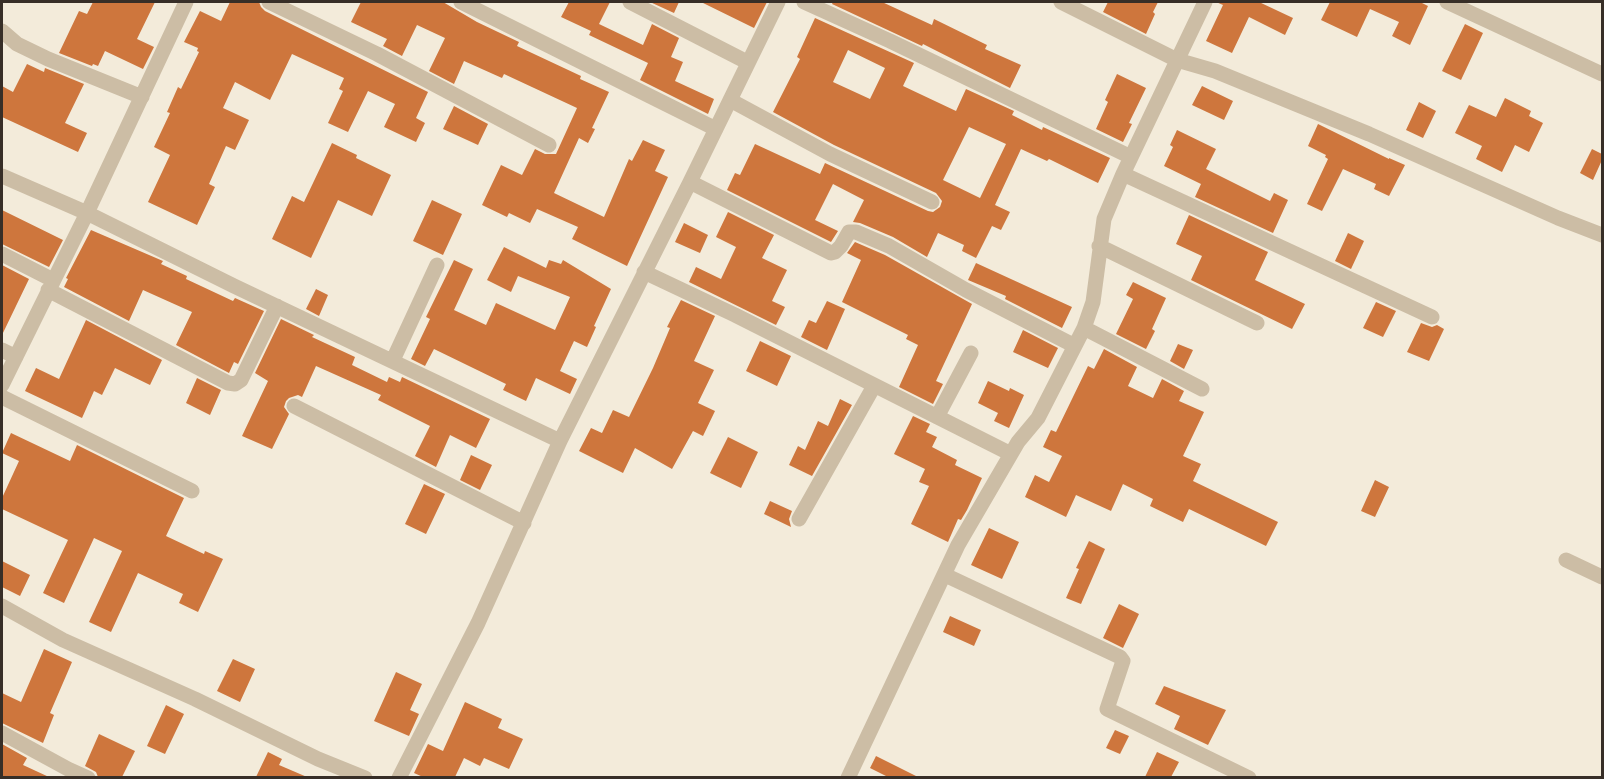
<!DOCTYPE html>
<style>
body{margin:0}
#map{position:relative;width:1604px;height:779px;overflow:hidden;background:#f3ebda;font-family:"Source Sans 3",sans-serif}
canvas{display:block}
.frame{position:absolute;inset:0;border:3px solid #372e27;pointer-events:none}
</style>
<div id="map">
<canvas width="1604" height="779"></canvas>
<div class="frame"></div>
</div>
<script>
const ctx = document.querySelector('canvas').getContext('2d');
ctx.lineJoin = 'round';
function fill(path, color) {
  ctx.fillStyle = color;
  ctx.fill(path, 'evenodd');
}
function shape(rows) {
  const path = new Path2D();
  for (const r of rows) {
    path.moveTo(r[0], r[1]);
    for (let i = 2; i < r.length; i += 2) path.lineTo(r[i], r[i + 1]);
  }
  return path;
}
function strokePath(path, color, width, dash) {
  ctx.strokeStyle = color;
  ctx.lineWidth = width;
  ctx.lineCap = dash ? 'butt' : 'round';
  ctx.setLineDash(dash || []);
  ctx.stroke(path);
}
fill(shape([
 [93,2,155,2,137,39,154,47,143,69,105,51,98,66,93,64,92,66,59,53,79,11,87,14],
 [230,2,259,2,261,7,265,11,428,92,416,118,425,123,416,142,384,127,395,104,368,91,348,132,328,123,343,91,339,89,344,78,292,54,270,100,235,82,223,108,249,120,235,150,226,146,209,184,215,187,197,225,148,202,170,155,154,147,170,113,167,112,178,87,181,89,199,52,197,51,198,48,184,42,200,11,221,21],
 [361,2,443,2,477,22,519,42,517,46,581,76,580,79,609,92,592,128,595,129,588,143,579,138,554,193,604,217,629,159,632,161,643,140,665,150,655,171,668,177,627,266,572,239,578,227,537,209,530,223,509,213,507,217,482,205,501,165,522,175,535,149,545,154,556,154,577,108,504,74,502,78,464,61,454,84,429,71,445,38,417,25,402,56,383,46,387,39,351,22],
 [569,2,610,2,599,24,643,45,652,24,679,38,671,57,683,62,675,81,714,99,708,114,640,80,648,63,589,35,591,31,561,17],
 [650,2,679,2,674,13],
 [701,2,767,2,754,28],
 [833,2,882,2,932,25,934,19,987,45,985,49,1021,65,1010,88,923,44,922,46,832,4],
 [1108,2,1158,2,1153,12,1155,14,1146,34,1103,12],
 [1216,2,1259,2,1293,18,1285,35,1249,17,1232,53,1206,41,1223,5],
 [1330,2,1420,2,1428,6,1410,45,1392,36,1399,22,1370,9,1357,37,1321,20],
 [815,18,914,63,903,86,956,111,966,89,1014,111,1012,115,1042,130,1043,127,1110,158,1098,183,1049,159,1047,161,1021,149,995,205,1010,212,1001,230,992,226,976,258,962,251,964,245,938,233,927,257,893,237,860,223,853,222,864,200,833,184,815,220,838,231,831,242,727,190,735,173,740,175,755,144,820,174,825,163,928,211,933,212,940,207,942,201,936,193,834,145,773,112,800,59,797,57],
 [848,50,885,68,870,99,833,82],
 [969,127,1006,144,980,198,943,180],
 [1465,24,1483,33,1461,80,1442,71],
 [27,64,44,72,45,68,84,84,65,123,87,133,78,152,2,117,2,86,13,92],
 [1117,74,1146,88,1129,123,1132,124,1123,142,1096,129,1108,102,1105,100],
 [1202,86,1233,101,1224,120,1192,105],
 [1505,98,1531,111,1529,116,1543,123,1529,152,1515,145,1502,172,1476,159,1482,146,1455,133,1469,105,1496,117],
 [1419,102,1436,111,1423,138,1406,130],
 [454,106,488,124,478,145,443,129],
 [1318,124,1389,159,1389,158,1405,165,1389,196,1374,189,1376,184,1343,169,1322,211,1307,204,1328,159,1325,157,1326,155,1308,146],
 [1177,130,1216,149,1206,169,1270,201,1274,193,1288,200,1273,233,1195,197,1201,184,1164,166,1173,147,1170,145],
 [332,143,357,155,356,158,391,175,372,216,338,200,311,258,272,239,292,196,304,202],
 [1592,149,1602,154,1602,160,1593,180,1580,173],
 [432,200,462,214,443,255,413,241],
 [2,210,63,240,49,267,2,244],
 [728,212,774,235,762,258,787,270,772,301,785,307,776,325,689,282,696,267,721,279,736,247,716,237],
 [1189,215,1268,252,1255,280,1305,304,1292,329,1191,280,1202,256,1176,244],
 [684,223,708,235,700,253,675,242],
 [91,230,163,261,161,264,187,276,186,279,233,301,235,298,264,311,238,364,234,362,229,373,176,345,192,312,143,290,129,321,64,287,68,279,66,278],
 [1348,233,1364,241,1351,269,1335,261],
 [855,242,885,255,972,304,936,381,943,384,933,404,899,387,918,345,906,339,908,335,842,302,861,260,847,253],
 [504,247,546,268,549,260,561,264,563,260,611,289,594,326,596,327,587,347,574,341,560,371,577,379,570,394,536,378,526,401,503,390,506,384,434,349,425,366,411,359,430,319,426,317,454,260,473,269,454,310,486,325,496,303,555,330,570,297,518,276,511,292,487,280],
 [976,263,1072,307,1062,328,1005,299,1006,296,968,280],
 [2,265,29,279,2,335],
 [1133,282,1166,298,1152,329,1155,331,1146,349,1116,334,1133,299,1126,295],
 [316,289,328,295,319,316,306,309],
 [681,300,715,316,694,361,714,370,698,403,715,411,703,436,693,431,672,469,635,448,623,473,579,451,591,428,602,433,613,410,629,417,653,368,670,328,667,327],
 [827,301,845,309,827,350,801,337,809,320,816,323],
 [1376,302,1396,311,1383,337,1363,328],
 [281,319,314,335,312,337,355,357,352,365,387,382,389,377,400,382,402,377,490,419,476,448,450,435,436,467,415,456,430,426,378,400,381,395,316,366,302,397,298,395,289,398,286,401,284,407,289,414,272,449,242,436,268,381,255,373],
 [86,320,162,360,150,385,115,368,102,395,94,391,82,418,25,391,36,368,59,379],
 [1421,323,1432,327,1437,325,1444,329,1429,361,1407,352],
 [1023,330,1058,348,1048,368,1013,352],
 [760,341,791,356,777,386,746,371],
 [1178,344,1193,350,1184,369,1170,361],
 [1104,349,1137,367,1128,386,1153,398,1162,379,1184,391,1179,401,1204,412,1183,456,1201,464,1193,481,1278,522,1266,546,1189,509,1183,522,1150,506,1153,499,1123,484,1111,511,1076,495,1066,517,1025,497,1035,475,1049,482,1062,456,1043,447,1051,430,1056,432,1088,366,1094,369],
 [197,378,221,390,210,415,186,403],
 [988,381,1009,391,1010,388,1024,395,1009,428,994,421,998,413,978,403],
 [840,399,852,405,812,476,789,465,798,446,805,450,818,421,828,426],
 [913,416,930,424,926,432,937,437,932,447,957,460,955,465,982,478,967,510,961,520,958,519,948,542,911,524,929,486,919,482,925,469,894,454],
 [11,433,70,461,77,445,184,498,166,536,204,554,205,551,223,559,198,612,179,603,183,594,138,573,111,632,89,622,122,551,94,538,64,603,43,593,68,540,2,509,2,498,19,461,2,453],
 [728,437,758,452,741,488,710,473],
 [471,455,492,465,480,490,460,480],
 [1375,480,1389,487,1375,517,1361,511],
 [424,484,445,494,426,534,405,524],
 [770,501,792,511,789,519,791,527,764,514],
 [989,528,1019,542,1002,579,971,565],
 [1089,541,1105,549,1081,604,1066,598,1079,569,1076,568],
 [2,561,30,575,20,596,2,587],
 [1119,604,1139,614,1123,648,1103,638],
 [950,616,981,630,974,646,943,632],
 [44,649,72,662,50,713,54,715,43,743,2,723,2,693,21,702],
 [233,659,255,669,240,702,217,691],
 [396,672,422,684,410,710,419,714,409,736,374,721],
 [1164,686,1226,710,1208,745,1174,729,1180,716,1155,704],
 [465,702,502,719,498,728,523,739,509,769,484,758,480,766,464,758,455,777,423,777,414,773,428,744,443,751],
 [166,705,184,714,165,754,147,746],
 [1115,730,1129,736,1120,754,1106,748],
 [99,734,135,751,122,777,98,777,96,772,85,766],
 [2,744,27,758,23,765,49,777,2,777],
 [268,752,282,759,279,765,307,777,256,777],
 [1157,752,1179,762,1171,777,1145,777],
 [876,756,918,777,888,777,870,768]
]), '#ce763d');
strokePath(shape([
 [269,2,377,54,549,145],
 [461,2,716,129],
 [630,2,747,62],
 [804,2,890,41,1131,157],
 [1061,2,1177,60,1215,71,1369,134,1558,218,1602,235],
 [1447,2,1602,74],
 [2,31,17,44,48,59,142,97],
 [730,100,830,154,932,202],
 [1123,174,1432,317],
 [2,176,87,213,234,286,560,441],
 [690,182,831,253,835,252,841,246,849,232,856,232,889,246,966,290,1073,345],
 [1099,246,1257,323],
 [2,254,53,280],
 [644,272,735,315,1011,454],
 [48,290,228,383,235,384,241,380,277,306],
 [1084,328,1202,389],
 [2,350,16,357],
 [393,360,437,265],
 [2,385,87,213,186,2],
 [2,397,192,491],
 [294,406,524,523],
 [937,417,971,353],
 [799,519,874,386],
 [1566,560,1602,577],
 [945,575,1120,657,1123,661,1107,709,1249,778],
 [2,606,63,640,195,699,318,759,365,778],
 [2,733,68,769,88,778],
 [399,778,478,623,560,441,690,182,778,2],
 [848,778,958,545,1018,442,1038,418,1084,328,1093,302,1104,219,1123,174,1205,2]
]), '#ccbda5', 15);
</script>
